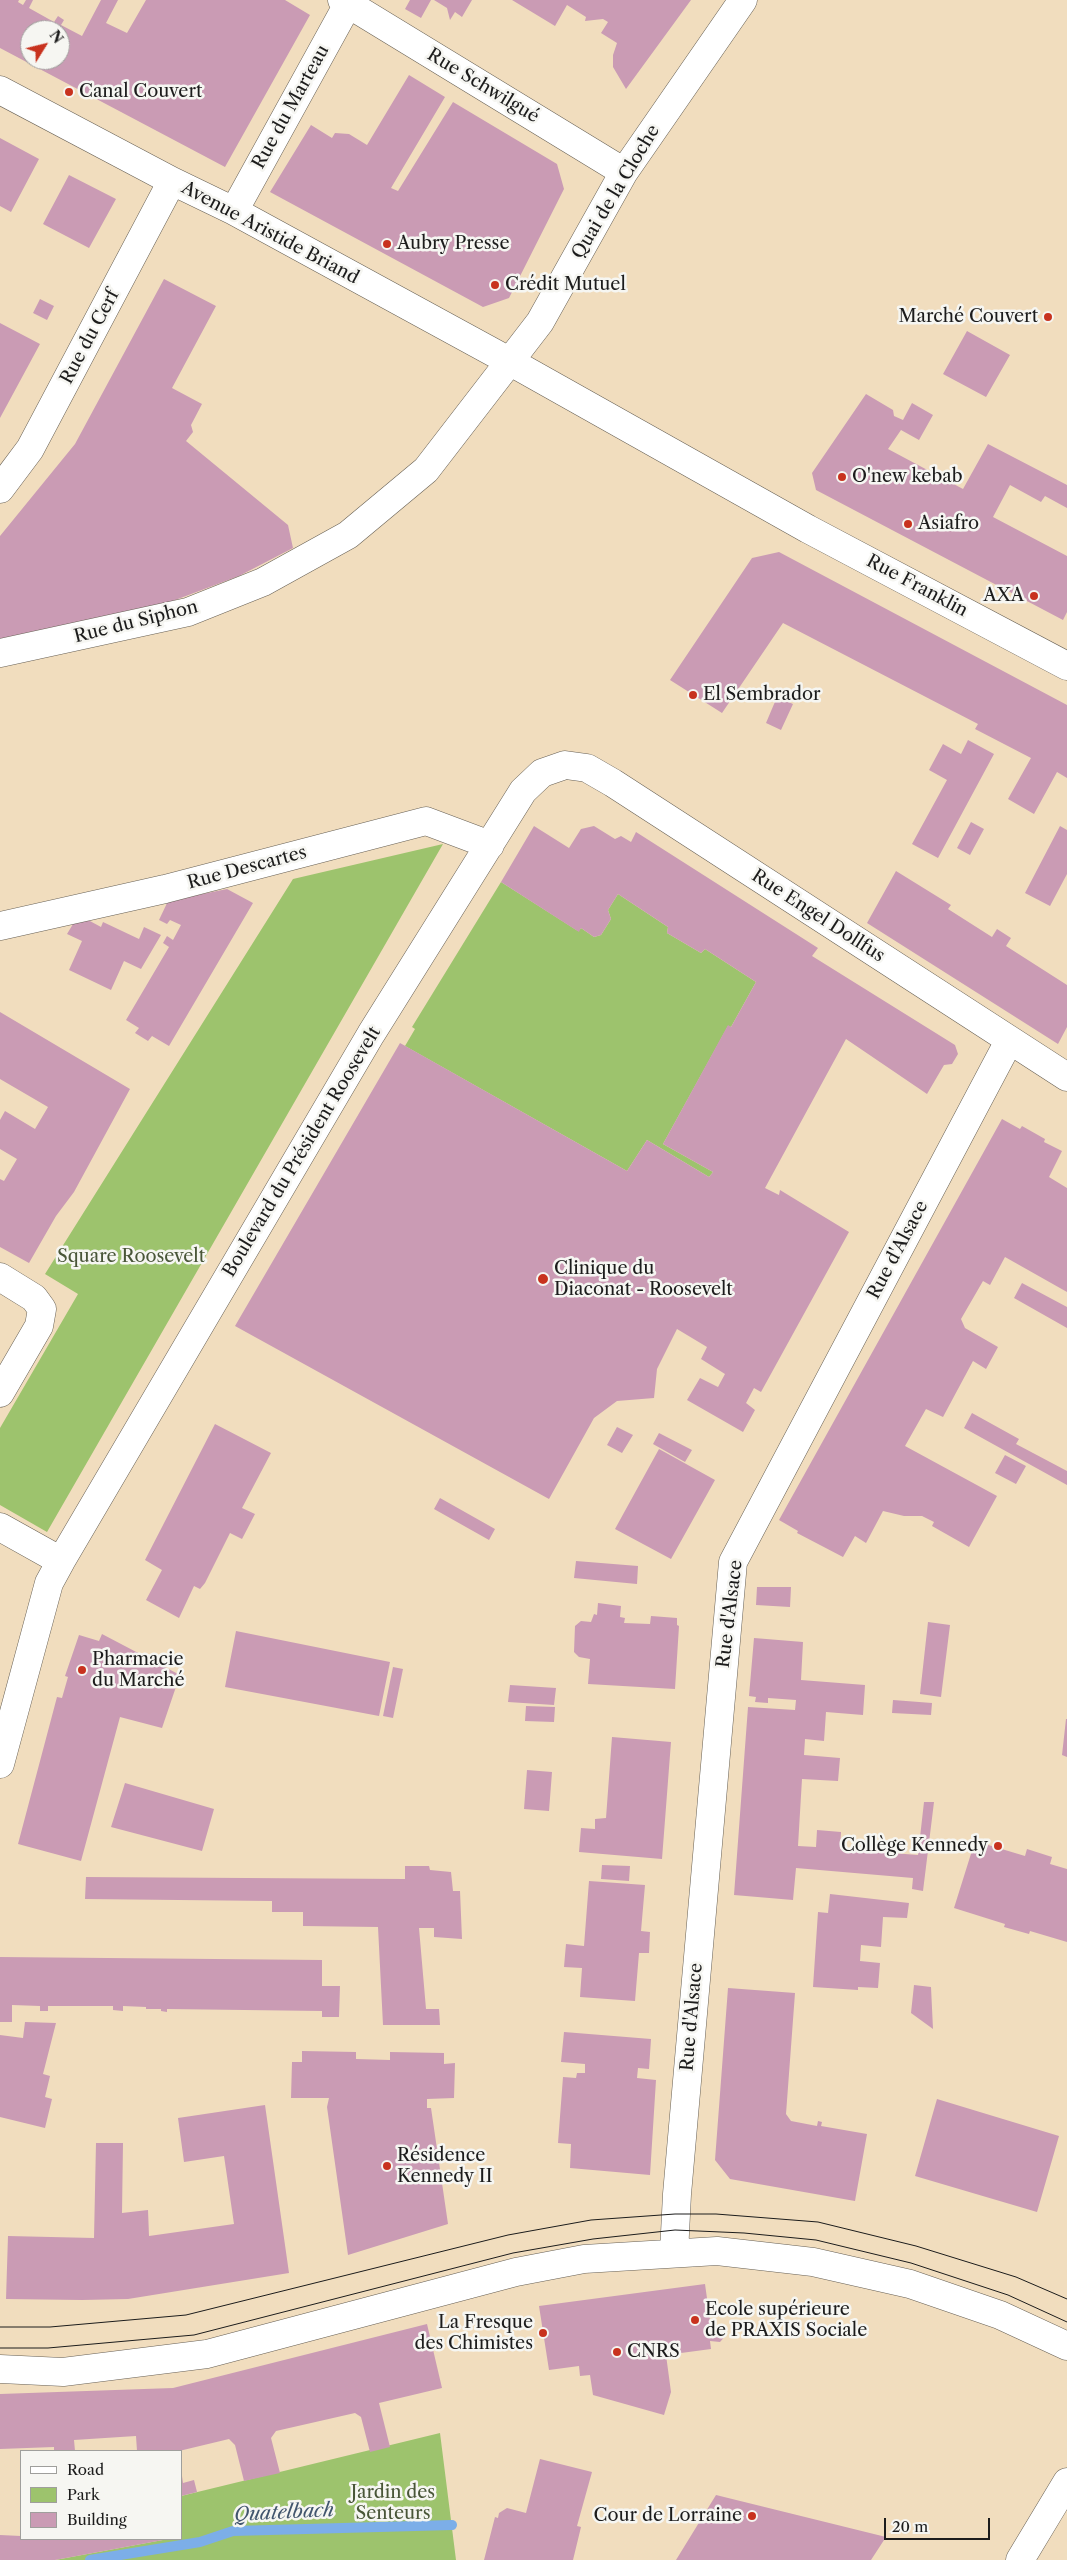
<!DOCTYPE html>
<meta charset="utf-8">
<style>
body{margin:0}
#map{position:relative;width:1067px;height:2560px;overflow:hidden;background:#f1ddbe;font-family:"Libre Caslon Text",serif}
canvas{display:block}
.legend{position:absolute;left:20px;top:2450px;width:162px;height:90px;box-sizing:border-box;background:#f6f6f2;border:1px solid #9f9f9c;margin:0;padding:6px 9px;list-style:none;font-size:15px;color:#1c1c1c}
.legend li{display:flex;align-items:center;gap:10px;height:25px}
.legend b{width:25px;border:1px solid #9f9f9c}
.north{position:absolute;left:20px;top:20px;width:50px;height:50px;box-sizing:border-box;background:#f6f6f2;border:1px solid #9f9f9c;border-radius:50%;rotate:54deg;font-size:14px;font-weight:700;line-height:20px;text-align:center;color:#1c1c1c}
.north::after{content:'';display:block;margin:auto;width:18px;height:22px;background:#c8321e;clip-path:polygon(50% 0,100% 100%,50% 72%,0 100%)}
.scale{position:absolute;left:884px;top:2518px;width:106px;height:22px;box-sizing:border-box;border:2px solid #1c1c1c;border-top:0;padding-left:6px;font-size:15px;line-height:18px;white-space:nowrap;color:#1c1c1c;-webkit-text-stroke:4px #f6f6f2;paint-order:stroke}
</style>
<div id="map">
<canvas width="1067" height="2560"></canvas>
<ul class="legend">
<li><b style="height:6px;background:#fff"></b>Road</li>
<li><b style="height:14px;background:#9dc36d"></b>Park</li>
<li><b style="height:14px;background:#ca9bb4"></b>Building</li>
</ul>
<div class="north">N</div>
<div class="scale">20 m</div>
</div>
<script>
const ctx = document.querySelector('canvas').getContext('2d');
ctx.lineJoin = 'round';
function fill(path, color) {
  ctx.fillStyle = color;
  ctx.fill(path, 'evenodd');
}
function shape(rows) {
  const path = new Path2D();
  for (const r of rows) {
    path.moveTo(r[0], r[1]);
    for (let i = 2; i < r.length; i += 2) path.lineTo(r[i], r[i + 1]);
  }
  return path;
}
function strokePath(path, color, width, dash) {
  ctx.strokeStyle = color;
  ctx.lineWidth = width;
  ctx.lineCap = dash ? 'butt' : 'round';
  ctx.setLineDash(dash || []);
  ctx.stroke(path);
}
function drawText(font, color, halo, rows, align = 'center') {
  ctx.font = font + ' "Libre Caslon Text",serif';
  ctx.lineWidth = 5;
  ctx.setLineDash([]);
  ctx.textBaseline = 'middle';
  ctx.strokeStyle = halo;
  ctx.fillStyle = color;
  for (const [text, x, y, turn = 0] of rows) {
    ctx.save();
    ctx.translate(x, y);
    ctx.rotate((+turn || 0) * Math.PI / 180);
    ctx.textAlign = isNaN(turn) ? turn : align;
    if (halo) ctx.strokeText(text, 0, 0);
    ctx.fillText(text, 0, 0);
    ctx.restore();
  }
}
fill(shape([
 [443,844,47,1532,0,1505,0,1428,78,1294,45,1274,293,879],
 [501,882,578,931,581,928,594,937,601,935,611,919,608,910,618,894,668,927,667,933,701,953,705,949,756,982,731,1027,728,1026,663,1144,713,1172,709,1177,647,1140,627,1171,405,1046,415,1029,412,1027],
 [440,2433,456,2560,55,2560,168,2539,181,2539,181,2496]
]), '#9dc36d');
strokePath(shape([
 [90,2560,200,2542,233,2531,452,2525]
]), '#7caee8', 10);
fill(shape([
 [0,0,19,0,18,2,23,5,26,0,33,0,29,8,54,22,58,16,64,20,61,25,82,36,101,0,118,0,106,23,127,33,146,0,285,0,310,15,225,167,0,48],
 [30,30,60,30,60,60,30,60],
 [410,0,431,0,421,18,405,9],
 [434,0,472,0,462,17,455,12,450,20,447,8],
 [512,0,691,0,626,89,613,67,613,55,617,43,601,33,608,22,603,19,585,21,586,17,567,5,555,26],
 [409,75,445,97,391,188,398,191,453,102,557,164,564,189,509,298,483,307,270,192,311,125,332,138,335,133,349,134,367,145],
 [0,138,39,159,11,212,0,206],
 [69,175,116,199,89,248,43,224],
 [164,279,216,306,172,388,202,404,191,425,193,432,186,441,288,525,293,548,239,576,170,602,0,640,0,536,75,444],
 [40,299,54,306,47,320,33,313],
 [0,323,40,344,0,418],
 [967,331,1010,355,986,397,943,374],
 [866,394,893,410,894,416,903,420,912,403,933,415,919,440,901,430,888,449,963,489,988,444,1067,485,1067,508,1045,496,1041,502,1010,485,993,517,1067,556,1067,612,1063,620,816,490,812,473],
 [779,552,1067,705,1067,778,1057,772,1034,814,1008,799,1031,758,975,729,978,724,783,623,722,713,670,680,752,558],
 [777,697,793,704,781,730,766,723],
 [968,740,994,754,938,858,912,844,947,780,929,770,943,744,961,754],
 [971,822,984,829,970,855,957,848],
 [534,826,569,848,581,829,594,826,615,839,621,836,631,842,636,832,818,948,812,956,955,1045,958,1054,952,1064,944,1065,927,1094,846,1039,765,1188,779,1195,780,1190,849,1232,761,1392,754,1388,746,1403,755,1410,743,1432,687,1400,700,1378,718,1387,725,1374,701,1359,707,1347,677,1329,657,1369,654,1398,617,1401,594,1418,549,1499,235,1326,400,1043,627,1171,647,1140,709,1177,713,1172,663,1144,728,1025,731,1027,756,982,705,949,701,953,667,933,668,927,618,894,608,910,611,919,601,935,594,937,581,928,579,932,501,882],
 [1060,826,1067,830,1067,874,1050,906,1025,893],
 [896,871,951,905,948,909,992,937,997,929,1011,938,1006,946,1067,985,1067,1027,1058,1044,867,923],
 [227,889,253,903,169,1046,152,1036,148,1041,135,1033,139,1028,126,1020,169,947,163,943,167,936,173,940,181,925,170,920,167,924,159,920,168,901],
 [88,920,101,927,103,922,139,939,144,927,161,935,141,969,124,961,111,990,69,970,82,941,67,934,73,924],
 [0,1012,130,1089,74,1192,56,1216,29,1263,0,1247,0,1179,4,1181,17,1159,0,1149,0,1120,5,1111,35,1129,48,1107,0,1079],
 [1002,1119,1020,1129,1022,1126,1045,1139,1044,1142,1062,1151,1049,1177,1067,1188,1067,1292,1005,1257,990,1285,983,1281,961,1319,965,1328,998,1347,986,1369,973,1361,943,1417,926,1409,905,1446,997,1496,969,1547,932,1526,934,1522,922,1516,904,1516,883,1511,866,1543,855,1536,843,1557,797,1533,798,1531,779,1520],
 [1022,1283,1067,1307,1067,1328,1014,1298],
 [972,1413,1019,1439,1016,1444,1067,1471,1067,1485,964,1428],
 [215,1424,271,1453,242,1508,255,1514,242,1539,230,1533,205,1583,200,1589,194,1586,179,1618,146,1600,162,1570,145,1560],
 [617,1427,633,1435,622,1453,607,1445],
 [659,1433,692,1450,685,1462,653,1444],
 [659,1449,715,1480,671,1559,615,1529],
 [1005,1455,1026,1466,1016,1484,995,1473],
 [440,1498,495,1529,489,1540,434,1509],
 [576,1561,638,1566,637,1584,574,1578],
 [757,1587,791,1587,790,1607,756,1605],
 [598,1603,621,1606,620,1617,625,1618,624,1623,650,1624,651,1616,677,1618,677,1625,679,1626,675,1689,588,1684,590,1659,579,1657,574,1652,575,1626,581,1621,591,1622,594,1614,597,1615],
 [928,1622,950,1625,941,1697,920,1694],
 [236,1631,390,1662,379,1716,225,1687],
 [102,1634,180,1675,162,1728,120,1717,81,1861,18,1844,57,1697,62,1698,68,1677,65,1676,79,1635,99,1641],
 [754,1638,803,1642,801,1680,865,1685,863,1715,826,1712,824,1741,805,1739,804,1755,840,1758,838,1781,802,1779,798,1846,816,1847,817,1830,841,1832,840,1849,918,1855,924,1802,934,1802,923,1891,912,1889,913,1878,796,1868,793,1900,734,1895,748,1707,795,1710,796,1700,768,1698,768,1703,755,1702,756,1697,749,1696],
 [393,1667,403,1669,393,1718,383,1716],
 [510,1685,556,1688,554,1705,508,1702],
 [893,1700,932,1703,931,1715,892,1713],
 [526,1706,555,1707,554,1722,525,1721],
 [1066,1719,1067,1719,1067,1757,1062,1755],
 [612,1737,671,1742,662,1859,579,1852,581,1828,595,1829,595,1819,606,1818],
 [527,1770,552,1772,549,1811,524,1809],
 [125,1783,214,1809,202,1851,111,1827],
 [975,1841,1025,1856,1027,1849,1052,1857,1050,1864,1067,1869,1067,1942,1030,1931,1029,1934,1004,1927,1005,1924,954,1908],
 [602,1865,630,1866,629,1881,601,1879],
 [405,1866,429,1866,430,1870,451,1872,453,1891,460,1891,462,1939,434,1937,434,1928,419,1928,426,2009,439,2009,440,2025,383,2025,378,1927,303,1926,303,1912,272,1912,272,1901,85,1899,86,1877,405,1879],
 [589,1881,645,1885,641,1931,650,1932,649,1953,639,1953,635,2001,580,1997,582,1968,564,1967,566,1944,584,1946],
 [830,1894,909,1903,907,1918,883,1917,881,1947,861,1945,860,1961,880,1963,878,1988,858,1987,858,1990,813,1987,818,1912,828,1913],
 [0,1957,322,1960,322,1986,340,1986,339,2017,322,2017,322,2011,167,2009,167,2012,161,2011,161,2009,146,2009,146,2007,123,2006,123,2011,113,2010,113,2006,48,2006,48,2011,40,2011,40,2006,12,2005,12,2022,0,2022],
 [914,1985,931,1987,933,2029,911,2013],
 [728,1988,795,1993,786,2114,791,2121,817,2126,818,2121,822,2122,821,2126,867,2134,855,2201,730,2179,715,2160],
 [25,2022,56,2023,43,2074,50,2076,45,2097,52,2099,45,2128,0,2117,0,2035,23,2038],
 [564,2032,651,2039,649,2069,638,2068,637,2078,656,2080,650,2175,570,2168,571,2144,558,2143,563,2077,576,2078,577,2073,585,2073,585,2064,561,2062],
 [302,2051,356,2052,356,2059,390,2060,390,2052,444,2053,444,2064,455,2063,454,2098,427,2099,427,2108,431,2108,448,2224,348,2255,327,2107,329,2098,291,2098,292,2062,302,2062],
 [937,2099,1059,2136,1037,2212,915,2176],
 [265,2105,289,2273,128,2299,82,2300,6,2299,8,2236,94,2238,96,2143,123,2143,122,2213,148,2210,149,2236,234,2224,224,2156,184,2162,178,2118],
 [705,2284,711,2327,722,2325,727,2334,720,2342,710,2341,711,2349,666,2355,671,2392,664,2415,593,2395,590,2375,580,2376,579,2366,549,2370,539,2306],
 [427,2324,442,2388,379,2403,390,2447,370,2452,361,2417,355,2413,276,2431,271,2438,280,2473,244,2481,235,2445,229,2439,179,2451,137,2451,136,2436,74,2440,75,2451,54,2451,54,2447,0,2449,0,2394,173,2388],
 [540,2459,592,2472,577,2526,581,2527,573,2560,484,2560,495,2517,498,2518,499,2513,507,2508,526,2513],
 [182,2476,183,2483,194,2480,197,2492,181,2496],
 [716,2495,886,2537,871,2560,676,2560],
 [0,2535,21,2536,21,2539,163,2540,55,2560,0,2560]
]), '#ca9bb4');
const minor = shape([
 [342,0,624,172],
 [0,90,172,181,234,211,509,361,808,529,1067,666],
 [234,211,348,4],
 [0,489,30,449,172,181],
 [0,653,188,612,263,582,348,535,426,470,540,322,624,172,743,0],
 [0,926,165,889,426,821,490,845],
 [0,1277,34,1298,42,1309,39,1326,0,1393],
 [0,1527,61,1561],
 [0,1764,49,1583,61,1561,371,1034,523,791,542,773,565,765,587,768,613,783,1067,1077],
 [674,2253,677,2194,733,1562,1009,1041],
 [0,2369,63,2372,207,2354,516,2272,584,2259,717,2251,813,2262,910,2284,1000,2315,1067,2346],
 [1020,2560,1067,2482]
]);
strokePath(minor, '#676055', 29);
strokePath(minor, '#fff', 28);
strokePath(shape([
 [0,2327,50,2327,186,2315,508,2235,591,2220,675,2214,716,2214,818,2222,916,2246,1016,2277,1067,2299],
 [0,2348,48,2348,194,2335,513,2253,593,2239,675,2230,744,2233,816,2240,911,2263,1008,2295,1067,2322]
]), '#1c1c1c', 1);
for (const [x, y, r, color] of [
 [69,92,5,"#c8321e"],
 [387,244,5,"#c8321e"],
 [495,285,5,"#c8321e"],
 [1048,317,5,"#c8321e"],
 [842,477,5,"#c8321e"],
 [908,524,5,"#c8321e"],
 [1034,596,5,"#c8321e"],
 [693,695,5,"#c8321e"],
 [543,1279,6,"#c8321e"],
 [82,1670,5,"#c8321e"],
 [998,1846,5,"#c8321e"],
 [387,2166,5,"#c8321e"],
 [695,2320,5,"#c8321e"],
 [543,2333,5,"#c8321e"],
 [617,2352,5,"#c8321e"],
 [752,2516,5,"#c8321e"]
]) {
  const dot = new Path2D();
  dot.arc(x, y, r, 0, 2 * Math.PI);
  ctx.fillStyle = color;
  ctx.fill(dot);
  strokePath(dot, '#f6f6f2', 2);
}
drawText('18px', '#1c1c1c', '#f6f6f2', [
 ["Rue Schwilgué",483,86,31],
 ["Rue du Marteau",291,107,-61],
 ["Quai de la Cloche",616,192,-59],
 ["Avenue Aristide Briand",270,233,28],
 ["Rue du Cerf",90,337,-62],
 ["Rue Franklin",917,586,28],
 ["Rue du Siphon",136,622,-14],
 ["Rue Descartes",247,868,-15],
 ["Rue Engel Dollfus",818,916,33],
 ["Boulevard du Président Roosevelt",302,1152,-59],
 ["Rue d'Alsace",898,1250,-62],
 ["Rue d'Alsace",730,1614,-83],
 ["Rue d'Alsace",692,2017,-85]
]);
drawText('18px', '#1c1c1c', '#f6f6f2', [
 ["Canal Couvert",79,92],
 ["Aubry Presse",397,244],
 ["Crédit Mutuel",505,285],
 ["Marché Couvert",1038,317,"right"],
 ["O'new kebab",852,477],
 ["Asiafro",918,524],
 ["AXA",1024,596,"right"],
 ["El Sembrador",703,695],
 ["Clinique du",554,1269],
 ["Diaconat - Roosevelt",554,1290],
 ["Pharmacie",92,1660],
 ["du Marché",92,1681],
 ["Collège Kennedy",988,1846,"right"],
 ["Résidence",397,2156],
 ["Kennedy II",397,2177],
 ["Ecole supérieure",705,2310],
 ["de PRAXIS Sociale",705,2331],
 ["La Fresque",533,2323,"right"],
 ["des Chimistes",533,2344,"right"],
 ["CNRS",627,2352],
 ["Cour de Lorraine",742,2516,"right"]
], 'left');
drawText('18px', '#495638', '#f6f6f2', [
 ["Square Roosevelt",131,1257],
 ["Jardin des",393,2493],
 ["Senteurs",393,2514]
]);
drawText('italic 19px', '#42566e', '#f6f6f2', [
 ["Quatelbach",284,2513,-3]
]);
</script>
